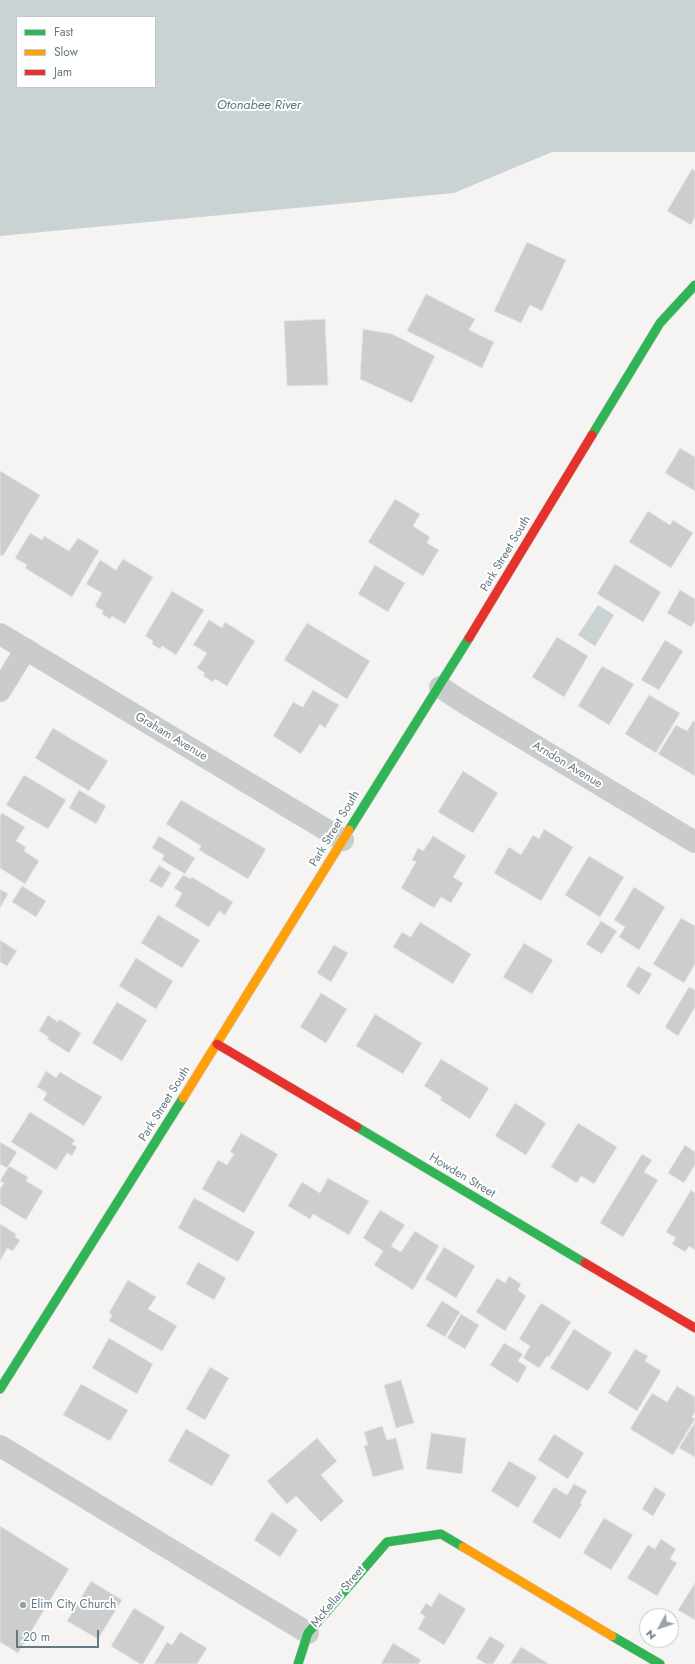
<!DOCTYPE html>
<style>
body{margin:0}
#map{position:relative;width:695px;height:1664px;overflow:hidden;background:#f5f4f2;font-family:Jost,sans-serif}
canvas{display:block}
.legend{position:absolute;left:16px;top:16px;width:140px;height:72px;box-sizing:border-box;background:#fff;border:1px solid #c1c9ce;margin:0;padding:5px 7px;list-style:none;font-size:12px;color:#637984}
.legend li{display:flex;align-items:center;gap:8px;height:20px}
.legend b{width:20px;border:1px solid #c1c9ce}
.north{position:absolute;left:639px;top:1608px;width:40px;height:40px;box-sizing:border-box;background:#fff;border:1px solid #c1c9ce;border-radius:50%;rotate:230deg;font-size:11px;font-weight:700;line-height:16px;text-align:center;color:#637984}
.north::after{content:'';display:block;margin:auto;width:14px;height:18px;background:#96a4aa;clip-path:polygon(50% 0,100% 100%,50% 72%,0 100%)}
.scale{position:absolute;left:16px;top:1630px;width:83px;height:18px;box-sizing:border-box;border:2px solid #637984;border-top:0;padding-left:5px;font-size:12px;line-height:14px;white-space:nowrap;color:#637984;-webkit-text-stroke:3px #fff;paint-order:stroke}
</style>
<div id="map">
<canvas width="695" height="1664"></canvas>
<ul class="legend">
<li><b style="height:5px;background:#30b455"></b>Fast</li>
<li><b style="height:5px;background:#ff9f0a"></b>Slow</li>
<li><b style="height:5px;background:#e5322d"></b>Jam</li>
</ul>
<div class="north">N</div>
<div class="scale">20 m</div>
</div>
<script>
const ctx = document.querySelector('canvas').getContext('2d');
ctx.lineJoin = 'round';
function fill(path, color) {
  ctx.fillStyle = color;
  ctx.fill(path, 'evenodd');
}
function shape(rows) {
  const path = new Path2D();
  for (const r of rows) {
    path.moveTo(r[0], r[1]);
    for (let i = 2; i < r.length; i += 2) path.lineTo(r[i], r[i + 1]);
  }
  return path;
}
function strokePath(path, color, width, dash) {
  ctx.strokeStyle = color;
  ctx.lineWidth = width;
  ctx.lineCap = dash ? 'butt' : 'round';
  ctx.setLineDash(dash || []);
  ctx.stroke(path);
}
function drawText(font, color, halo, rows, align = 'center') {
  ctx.font = font + ' Jost,sans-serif';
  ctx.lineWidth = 4;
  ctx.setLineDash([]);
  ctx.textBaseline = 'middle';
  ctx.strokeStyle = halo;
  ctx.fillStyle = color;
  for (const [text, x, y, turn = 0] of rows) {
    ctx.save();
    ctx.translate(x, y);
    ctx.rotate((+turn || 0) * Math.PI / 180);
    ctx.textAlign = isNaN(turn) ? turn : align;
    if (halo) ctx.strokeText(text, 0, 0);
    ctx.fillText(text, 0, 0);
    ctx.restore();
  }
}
fill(shape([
 [0,0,695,0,695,152,552,152,454,193,0,236],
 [17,17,155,17,155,87,17,87],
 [598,605,614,615,595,646,578,635]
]), '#c9d3d4');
const building = shape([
 [692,169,695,171,695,217,691,225,667,211,692,169],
 [527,242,566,260,542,311,530,305,521,323,494,311,527,242],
 [426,294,475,319,469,330,494,342,482,368,407,331,426,294],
 [325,319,328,385,287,386,284,321,325,319],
 [363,329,392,334,435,356,412,403,360,379,363,329],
 [680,448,695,457,695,491,665,473,680,448],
 [0,471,40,495,3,556,0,555,0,471],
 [395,499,420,514,413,526,430,537,427,543,439,550,423,576,368,542,395,499],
 [648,511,670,525,673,520,693,533,671,568,629,542,648,511],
 [30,533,42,540,44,536,69,551,78,538,99,551,72,597,25,568,27,565,15,558,30,533],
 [123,559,153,577,125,624,112,616,110,619,102,614,103,611,95,606,102,593,86,584,100,560,116,570,123,559],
 [615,564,661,592,643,622,597,594,615,564],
 [375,565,405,583,388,612,358,594,375,565],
 [680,590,695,599,695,621,691,627,667,613,680,590],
 [172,591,204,610,176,655,162,646,160,649,152,644,153,641,145,636,172,591],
 [209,620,222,628,225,622,255,641,227,686,215,679,213,682,203,676,205,673,197,668,207,653,193,645,209,620],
 [307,623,370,661,347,699,284,660,307,623],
 [557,637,588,656,564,697,532,677,557,637],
 [665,640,683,651,659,690,641,680,665,640],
 [602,666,634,684,609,725,578,706,602,666],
 [313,690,339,705,325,728,320,724,301,754,273,736,293,702,303,707,313,690],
 [649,695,680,713,656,753,625,734,649,695],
 [693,721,695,722,695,776,658,754,676,725,687,731,693,721],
 [53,728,108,761,89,791,35,758,53,728],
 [463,771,498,793,473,833,438,812,463,771],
 [24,775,66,800,48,829,6,805,24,775],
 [79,790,106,806,96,824,69,808,79,790],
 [181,800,266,849,248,879,199,850,201,846,166,824,181,800],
 [2,813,25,827,16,841,26,847,24,851,39,861,25,884,0,868,0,816,2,813],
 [544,829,573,847,541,901,494,873,509,847,521,855,533,835,539,839,544,829],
 [159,836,195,858,185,874,162,860,164,855,152,848,159,836],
 [433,836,466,856,453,877,463,883,451,903,441,897,434,908,401,888,416,862,412,860,418,848,423,851,433,836],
 [589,856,624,877,600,917,565,895,589,856],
 [159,865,171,873,162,888,149,881,159,865],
 [183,875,191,879,192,877,233,902,225,915,219,911,209,927,175,906,182,893,174,888,183,875],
 [22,886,46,901,36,917,12,902,22,886],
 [634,887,665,907,639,950,619,937,625,927,614,920,634,887],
 [0,889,8,894,0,908,0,889],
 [158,915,200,940,182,968,141,943,158,915],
 [681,918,695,926,695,964,684,983,653,964,681,918],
 [601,921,617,931,602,954,586,944,601,921],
 [420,922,471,954,453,984,393,947,402,932,411,937,420,922],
 [0,940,17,951,7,966,0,962,0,940],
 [524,943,553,960,532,994,503,977,524,943],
 [334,945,348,953,331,982,317,973,334,945],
 [136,958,173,981,156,1009,119,986,136,958],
 [638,966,652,974,639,995,626,986,638,966],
 [689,987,695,990,695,1007,678,1036,665,1027,689,987],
 [321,993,347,1009,326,1043,300,1027,321,993],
 [117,1002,147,1020,122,1061,92,1043,117,1002],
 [375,1014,422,1043,403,1074,356,1046,375,1014],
 [48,1015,58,1022,59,1019,81,1033,69,1053,47,1039,49,1037,39,1031,48,1015],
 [441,1059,489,1088,470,1119,440,1100,442,1097,424,1086,441,1059],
 [46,1071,56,1078,60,1072,102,1097,84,1126,43,1100,47,1093,37,1087,46,1071],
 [515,1103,546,1123,526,1155,495,1136,515,1103],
 [30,1112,75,1140,72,1144,77,1147,72,1156,67,1153,56,1170,11,1142,30,1112],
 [578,1123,617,1147,594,1184,581,1176,577,1183,551,1167,578,1123],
 [241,1133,278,1154,244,1213,202,1189,218,1160,227,1165,234,1154,230,1152,241,1133],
 [0,1142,17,1152,7,1168,0,1164,0,1142],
 [685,1145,695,1152,695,1165,684,1183,668,1173,685,1145],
 [642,1154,652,1160,644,1172,658,1180,623,1237,600,1223,642,1154],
 [9,1166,28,1177,26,1181,43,1191,26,1220,0,1204,0,1189,4,1183,0,1181,9,1166],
 [328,1178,369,1201,349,1235,313,1214,310,1219,288,1206,302,1182,320,1193,328,1178],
 [691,1190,695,1193,695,1250,689,1246,685,1252,672,1244,676,1238,666,1232,691,1190],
 [194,1198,255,1232,238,1262,178,1228,194,1198],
 [380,1210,405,1225,391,1246,401,1252,415,1231,439,1246,413,1290,374,1265,383,1251,363,1238,380,1210],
 [0,1224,16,1234,15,1237,20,1240,13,1251,7,1248,0,1261,0,1224],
 [444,1247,475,1266,456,1298,425,1279,444,1247],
 [198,1262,226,1278,214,1300,186,1284,198,1262],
 [509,1276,521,1284,518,1290,526,1296,505,1331,476,1312,497,1278,505,1283,509,1276],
 [128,1280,156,1297,148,1309,177,1326,162,1351,109,1321,112,1315,109,1313,128,1280],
 [442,1301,460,1312,445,1337,426,1326,442,1301],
 [541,1303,571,1322,549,1357,547,1356,539,1368,523,1358,530,1346,519,1339,541,1303],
 [461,1314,479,1325,465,1349,447,1338,461,1314],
 [574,1329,612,1353,588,1391,550,1368,574,1329],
 [109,1338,153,1364,137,1394,92,1368,109,1338],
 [504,1343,523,1354,518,1361,527,1367,518,1383,490,1365,504,1343],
 [635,1349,648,1356,645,1361,661,1371,637,1411,608,1393,635,1349],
 [210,1367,229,1378,205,1420,186,1409,210,1367],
 [401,1380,414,1423,396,1428,384,1385,401,1380],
 [81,1384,128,1410,110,1441,63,1415,81,1384],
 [677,1386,695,1397,695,1412,692,1417,695,1419,673,1455,630,1429,652,1393,667,1402,677,1386],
 [695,1422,695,1457,679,1448,695,1422],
 [382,1426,387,1440,396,1438,404,1469,373,1477,364,1446,368,1445,364,1432,382,1426],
 [186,1429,230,1455,212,1486,168,1461,186,1429],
 [431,1433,466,1438,462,1474,426,1469,431,1433],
 [554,1434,584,1453,568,1479,538,1460,554,1434],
 [317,1438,337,1461,321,1475,344,1501,321,1522,296,1496,287,1504,267,1481,317,1438],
 [509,1461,537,1477,518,1508,491,1491,509,1461],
 [574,1484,587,1491,580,1503,582,1504,560,1539,532,1522,554,1487,567,1495,574,1484],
 [655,1487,666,1494,653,1516,642,1509,655,1487],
 [272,1512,298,1530,280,1557,254,1540,272,1512],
 [604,1518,633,1535,611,1570,583,1553,604,1518],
 [0,1526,69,1569,18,1653,0,1642,0,1526],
 [661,1539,676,1549,670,1559,677,1563,657,1596,627,1578,648,1545,655,1549,661,1539],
 [91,1581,122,1600,98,1639,67,1621,91,1581],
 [695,1583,695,1620,678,1610,695,1583],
 [439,1593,466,1609,444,1645,418,1629,425,1616,420,1613,426,1603,431,1607,439,1593],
 [134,1608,165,1627,143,1664,140,1664,111,1646,134,1608],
 [180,1632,207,1648,197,1664,154,1664,167,1642,172,1645,180,1632],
 [490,1636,505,1645,493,1664,486,1664,476,1658,490,1636],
 [393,1643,421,1660,418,1664,381,1664,393,1643],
 [521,1647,549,1664,510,1664,521,1647]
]);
fill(building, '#cccecd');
strokePath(building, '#e4e4e2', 1);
const fast = shape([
 [592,435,660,323,695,285],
 [349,830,469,638],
 [357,1127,585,1263],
 [0,1389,183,1098],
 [612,1636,660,1664],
 [298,1664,308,1633,387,1542,441,1534,463,1547]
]);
const slow = shape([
 [183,1098,349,830],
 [463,1547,612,1636]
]);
const jam = shape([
 [469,638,592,435],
 [217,1044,357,1127],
 [585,1263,695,1328]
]);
strokePath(fast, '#d0d2d1', 10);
strokePath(slow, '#d0d2d1', 10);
strokePath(jam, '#d0d2d1', 10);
strokePath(shape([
 [0,634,343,840],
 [440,687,466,704,695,842],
 [0,691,26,649],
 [0,1446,308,1633]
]), '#cacccc', 22);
strokePath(fast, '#30b455', 9);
strokePath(slow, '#ff9f0a', 9);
strokePath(jam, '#e5322d', 9);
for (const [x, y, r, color] of [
 [23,1605,4,"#96a4aa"]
]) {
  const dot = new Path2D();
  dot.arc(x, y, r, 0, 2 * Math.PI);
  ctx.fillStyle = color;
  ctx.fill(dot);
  strokePath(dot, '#fff', 1.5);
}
drawText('12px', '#637984', '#fff', [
 ["Park Street South",506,554,-59],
 ["Graham Avenue",171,737,31],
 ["Arndon Avenue",567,765,31],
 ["Park Street South",335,829,-59],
 ["Park Street South",165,1104,-58],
 ["Howden Street",462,1176,31],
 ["McKellar Street",338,1597,-50]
]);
drawText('12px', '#637984', '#fff', [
 ["Elim City Church",31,1605]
], 'left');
drawText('italic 13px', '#5a767a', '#fff', [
 ["Otonabee River",259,106]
]);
</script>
